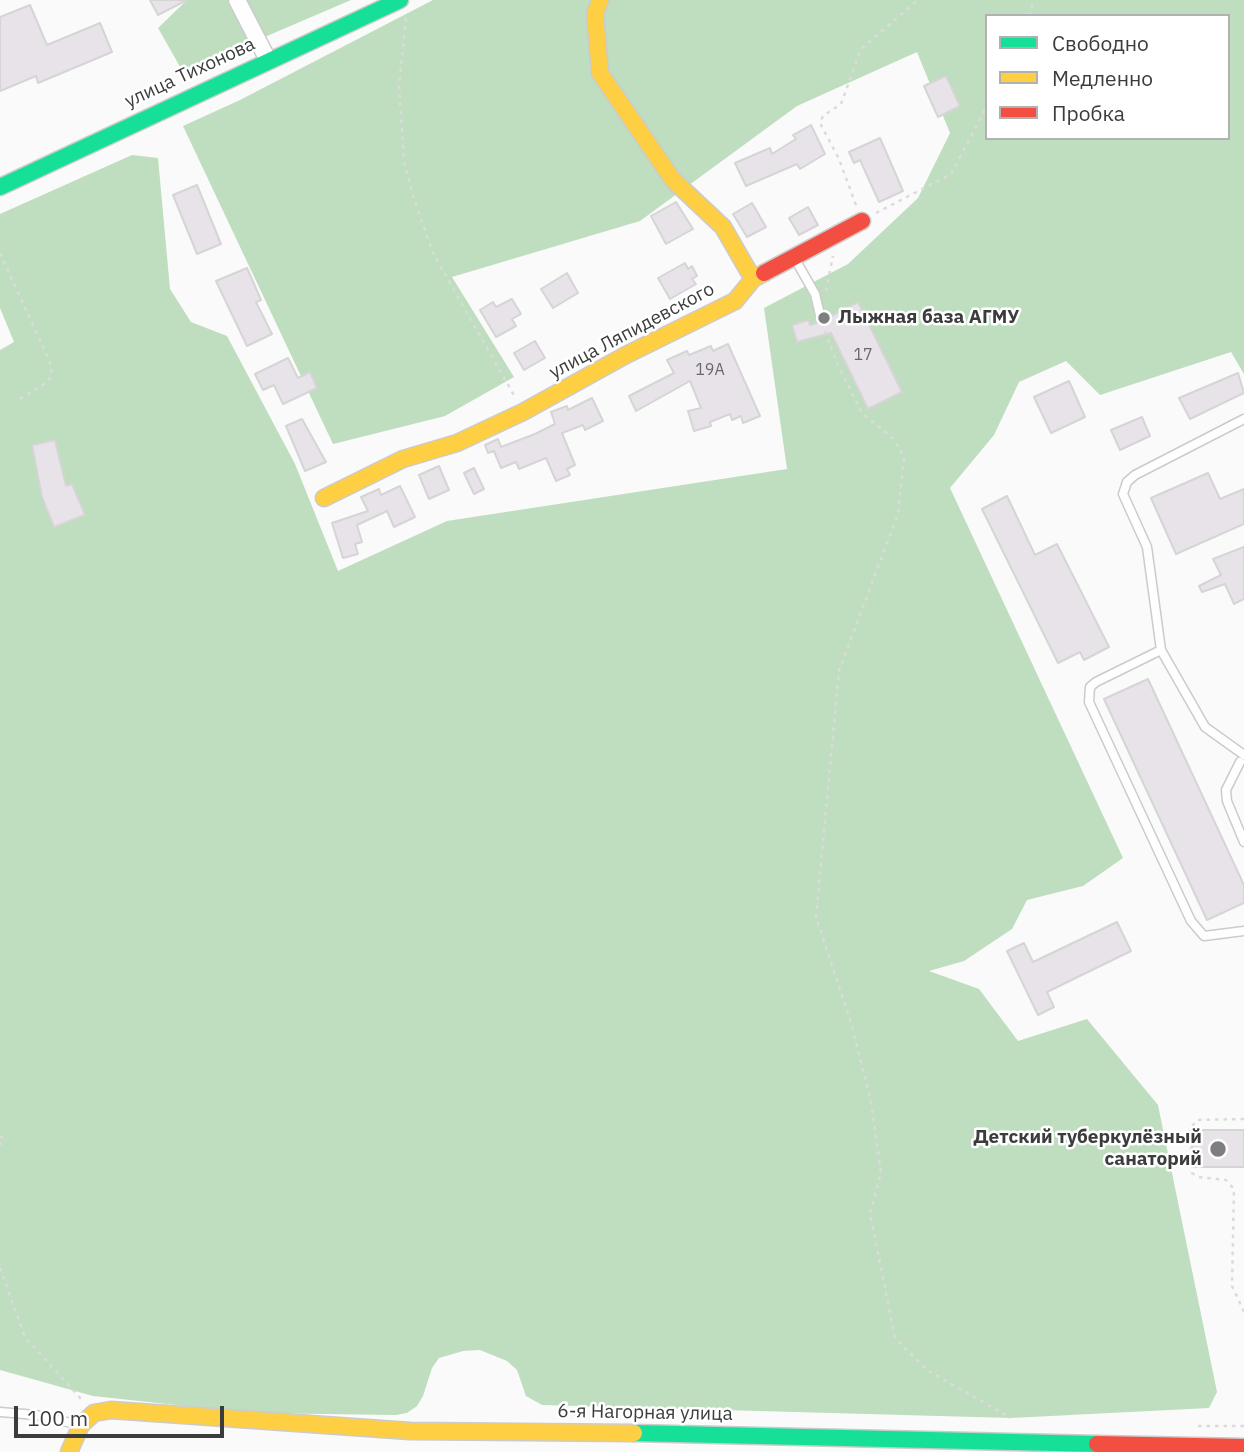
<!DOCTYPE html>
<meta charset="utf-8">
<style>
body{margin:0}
#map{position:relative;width:1244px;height:1452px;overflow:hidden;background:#fafafa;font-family:"IBM Plex Sans",sans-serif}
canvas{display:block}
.legend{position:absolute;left:985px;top:14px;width:245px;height:126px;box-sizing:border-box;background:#fff;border:2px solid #b1b1b1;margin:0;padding:9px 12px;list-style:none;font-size:21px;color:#3b3c3c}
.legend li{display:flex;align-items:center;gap:14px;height:35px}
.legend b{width:35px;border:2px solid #b1b1b1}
.scale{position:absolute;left:14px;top:1406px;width:210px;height:32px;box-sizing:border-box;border:4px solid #3b3c3c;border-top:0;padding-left:9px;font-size:21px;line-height:24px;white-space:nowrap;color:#3b3c3c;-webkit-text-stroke:5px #fff;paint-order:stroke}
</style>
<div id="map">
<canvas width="1244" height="1452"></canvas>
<ul class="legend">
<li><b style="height:9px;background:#16e098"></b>Свободно</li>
<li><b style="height:9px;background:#ffcf43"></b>Медленно</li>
<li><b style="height:9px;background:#f24e42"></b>Пробка</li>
</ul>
<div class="scale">100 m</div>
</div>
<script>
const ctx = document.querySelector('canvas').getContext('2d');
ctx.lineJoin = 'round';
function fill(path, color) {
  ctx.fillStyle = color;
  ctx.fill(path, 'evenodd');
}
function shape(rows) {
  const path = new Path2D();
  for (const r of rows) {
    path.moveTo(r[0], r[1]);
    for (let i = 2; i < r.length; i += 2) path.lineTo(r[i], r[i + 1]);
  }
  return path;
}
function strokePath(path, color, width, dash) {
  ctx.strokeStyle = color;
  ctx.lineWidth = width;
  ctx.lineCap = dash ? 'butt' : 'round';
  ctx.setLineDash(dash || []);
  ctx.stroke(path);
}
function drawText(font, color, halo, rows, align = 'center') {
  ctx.font = font + ' "IBM Plex Sans",sans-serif';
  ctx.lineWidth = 5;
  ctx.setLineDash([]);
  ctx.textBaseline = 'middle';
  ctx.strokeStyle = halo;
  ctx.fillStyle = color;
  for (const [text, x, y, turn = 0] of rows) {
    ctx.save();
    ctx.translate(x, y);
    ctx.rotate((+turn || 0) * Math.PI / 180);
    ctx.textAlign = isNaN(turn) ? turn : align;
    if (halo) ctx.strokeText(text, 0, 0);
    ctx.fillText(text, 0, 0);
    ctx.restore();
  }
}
fill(shape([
 [187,0,351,0,183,72,158,28],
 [433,0,1244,0,1244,374,1231,352,1100,395,1066,361,1019,382,994,435,950,488,1123,858,1083,886,1027,900,1012,929,964,961,929,971,979,989,1018,1041,1087,1019,1158,1105,1217,1392,1209,1408,1011,1418,542,1405,526,1396,517,1370,507,1361,480,1350,463,1351,439,1358,432,1368,423,1396,417,1406,407,1413,396,1415,250,1413,93,1396,0,1370,0,350,14,342,0,308,0,214,132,155,158,158,170,289,191,322,227,336,295,464,338,571,447,521,787,469,764,308,848,264,918,198,950,133,917,52,797,106,640,221,452,277,514,377,445,416,333,444,183,126,240,100],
 [987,16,1228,16,1228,138,987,138]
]), '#bfddbf');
const building = shape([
 [150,0,187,0,158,15,150,0],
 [30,5,47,45,100,23,112,52,38,83,36,76,0,91,0,17,30,5],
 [946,76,960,106,938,117,924,86,946,76],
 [811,125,825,154,800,169,797,164,746,186,735,163,770,148,772,154,796,139,793,135,811,125],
 [880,138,903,191,879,202,860,160,854,163,849,152,880,138],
 [197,185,221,244,197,254,173,195,197,185],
 [676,202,693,229,666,244,651,216,676,202],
 [752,203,766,227,747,237,733,214,752,203],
 [808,207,818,225,799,235,789,218,808,207],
 [685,263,688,269,692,266,697,276,692,279,696,284,670,299,658,278,685,263],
 [247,268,261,300,256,302,272,334,247,346,216,281,247,268],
 [567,273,578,293,553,308,541,289,567,273],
 [512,299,521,314,512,319,516,326,496,337,480,310,493,302,496,307,512,299],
 [858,302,902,392,868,409,831,333,797,342,792,325,809,320,810,325,822,321,858,302],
 [535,341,545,358,524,370,514,353,535,341],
 [728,344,760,416,743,423,741,416,732,420,730,414,710,422,711,426,694,431,688,411,701,408,690,381,636,411,629,396,674,373,667,360,687,351,689,355,711,346,713,351,728,344],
 [288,358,298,378,310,372,317,388,283,404,274,385,263,390,255,374,288,358],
 [1238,373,1244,393,1190,419,1179,398,1238,373],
 [1069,381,1085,417,1051,433,1034,397,1069,381],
 [592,398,603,421,585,430,583,425,562,433,575,465,567,469,570,475,556,481,546,458,519,469,516,462,501,468,494,451,488,453,485,445,498,439,501,447,535,434,555,424,551,412,567,406,568,410,592,398],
 [1142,417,1150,436,1120,450,1111,430,1142,417],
 [302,419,326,462,305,471,286,426,302,419],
 [55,440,66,486,72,484,85,515,54,527,42,497,32,445,55,440],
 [439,466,449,490,429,499,419,475,439,466],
 [474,468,484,489,474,494,464,473,474,468],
 [1208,473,1220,499,1244,489,1244,524,1176,554,1151,498,1208,473],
 [400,486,415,517,394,527,387,511,357,525,362,542,355,544,358,554,343,558,332,523,368,511,361,497,379,489,381,495,400,486],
 [1007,496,1035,555,1057,544,1109,647,1084,660,1080,652,1058,663,982,509,1007,496],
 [1244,547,1244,599,1234,604,1225,584,1202,592,1199,586,1221,575,1213,559,1244,547],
 [1148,679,1244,885,1244,903,1207,920,1104,699,1148,679],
 [1117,922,1131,951,1047,992,1054,1007,1038,1015,1007,951,1024,943,1033,962,1117,922],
 [1192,1130,1244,1130,1244,1167,1192,1167,1192,1130]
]);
fill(building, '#e7e3e9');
strokePath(building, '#d5d5d6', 2);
const lane = shape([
 [795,259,815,294,820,315],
 [1244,419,1135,475,1127,482,1123,494,1147,547,1161,650,1205,727,1244,755],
 [1161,650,1096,682,1090,687,1089,702,1191,921,1204,936,1244,931],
 [1240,762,1226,790,1227,801,1244,842],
 [0,1412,36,1415,80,1425]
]);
const street = shape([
 [237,0,268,60]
]);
const fast = shape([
 [0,187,400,0],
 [634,1433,1097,1444]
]);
const slow = shape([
 [600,0,595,14,600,73,673,180,723,227,753,279],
 [324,498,403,459,457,443,523,412,626,355,735,301,753,279,764,273],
 [69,1452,81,1425,94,1413,111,1410,410,1431,634,1433]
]);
const jam = shape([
 [764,273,862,221],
 [1097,1444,1244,1447]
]);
strokePath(lane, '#cbcbcb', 11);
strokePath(street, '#cbcbcb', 19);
strokePath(fast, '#cbcbcb', 19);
strokePath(slow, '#cbcbcb', 19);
strokePath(jam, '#cbcbcb', 19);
strokePath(shape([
 [1029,16,1034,0],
 [406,18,399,87,404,162,415,202,434,255,515,397],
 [856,205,839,159,820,123,823,116,841,104,861,49,918,0],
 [876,213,951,174,987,106],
 [0,253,50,362,52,376,43,385,16,401],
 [826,291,833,256],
 [822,323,836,361,862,413,894,439,904,458,898,514,839,671,816,917,851,1023,871,1101,881,1173,870,1213,895,1338,927,1370,1011,1418],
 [1244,1119,1197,1120,1190,1129,1192,1173,1198,1177,1226,1180,1234,1189,1232,1286,1244,1312],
 [0,1136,3,1138,0,1145],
 [0,1268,25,1337,82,1400],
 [1198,1426,1244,1426]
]), '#dbdbdb', 2.5, [3.5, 5]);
strokePath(lane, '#fefefe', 8);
strokePath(street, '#fefefe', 16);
strokePath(fast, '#16e098', 16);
strokePath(slow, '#ffcf43', 16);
strokePath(jam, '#f24e42', 16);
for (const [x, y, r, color] of [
 [824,318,7,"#7e7e7e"],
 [1218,1149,9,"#7e7e7e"]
]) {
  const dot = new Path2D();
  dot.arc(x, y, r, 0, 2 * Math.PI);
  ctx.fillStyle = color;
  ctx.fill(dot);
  strokePath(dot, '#fff', 2.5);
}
drawText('16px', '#69686a', null, [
 ["17",863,355],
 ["19А",710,370]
]);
drawText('19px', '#3b3c3c', '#fff', [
 ["улица Тихонова",190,73,-25],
 ["улица Ляпидевского",632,331,-28],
 ["6-я Нагорная улица",645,1413,1]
]);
drawText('bold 19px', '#3b3c3c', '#fff', [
 ["Лыжная база АГМУ",838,318],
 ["Детский туберкулёзный",1202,1138,"right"],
 ["санаторий",1202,1160,"right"]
], 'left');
</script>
